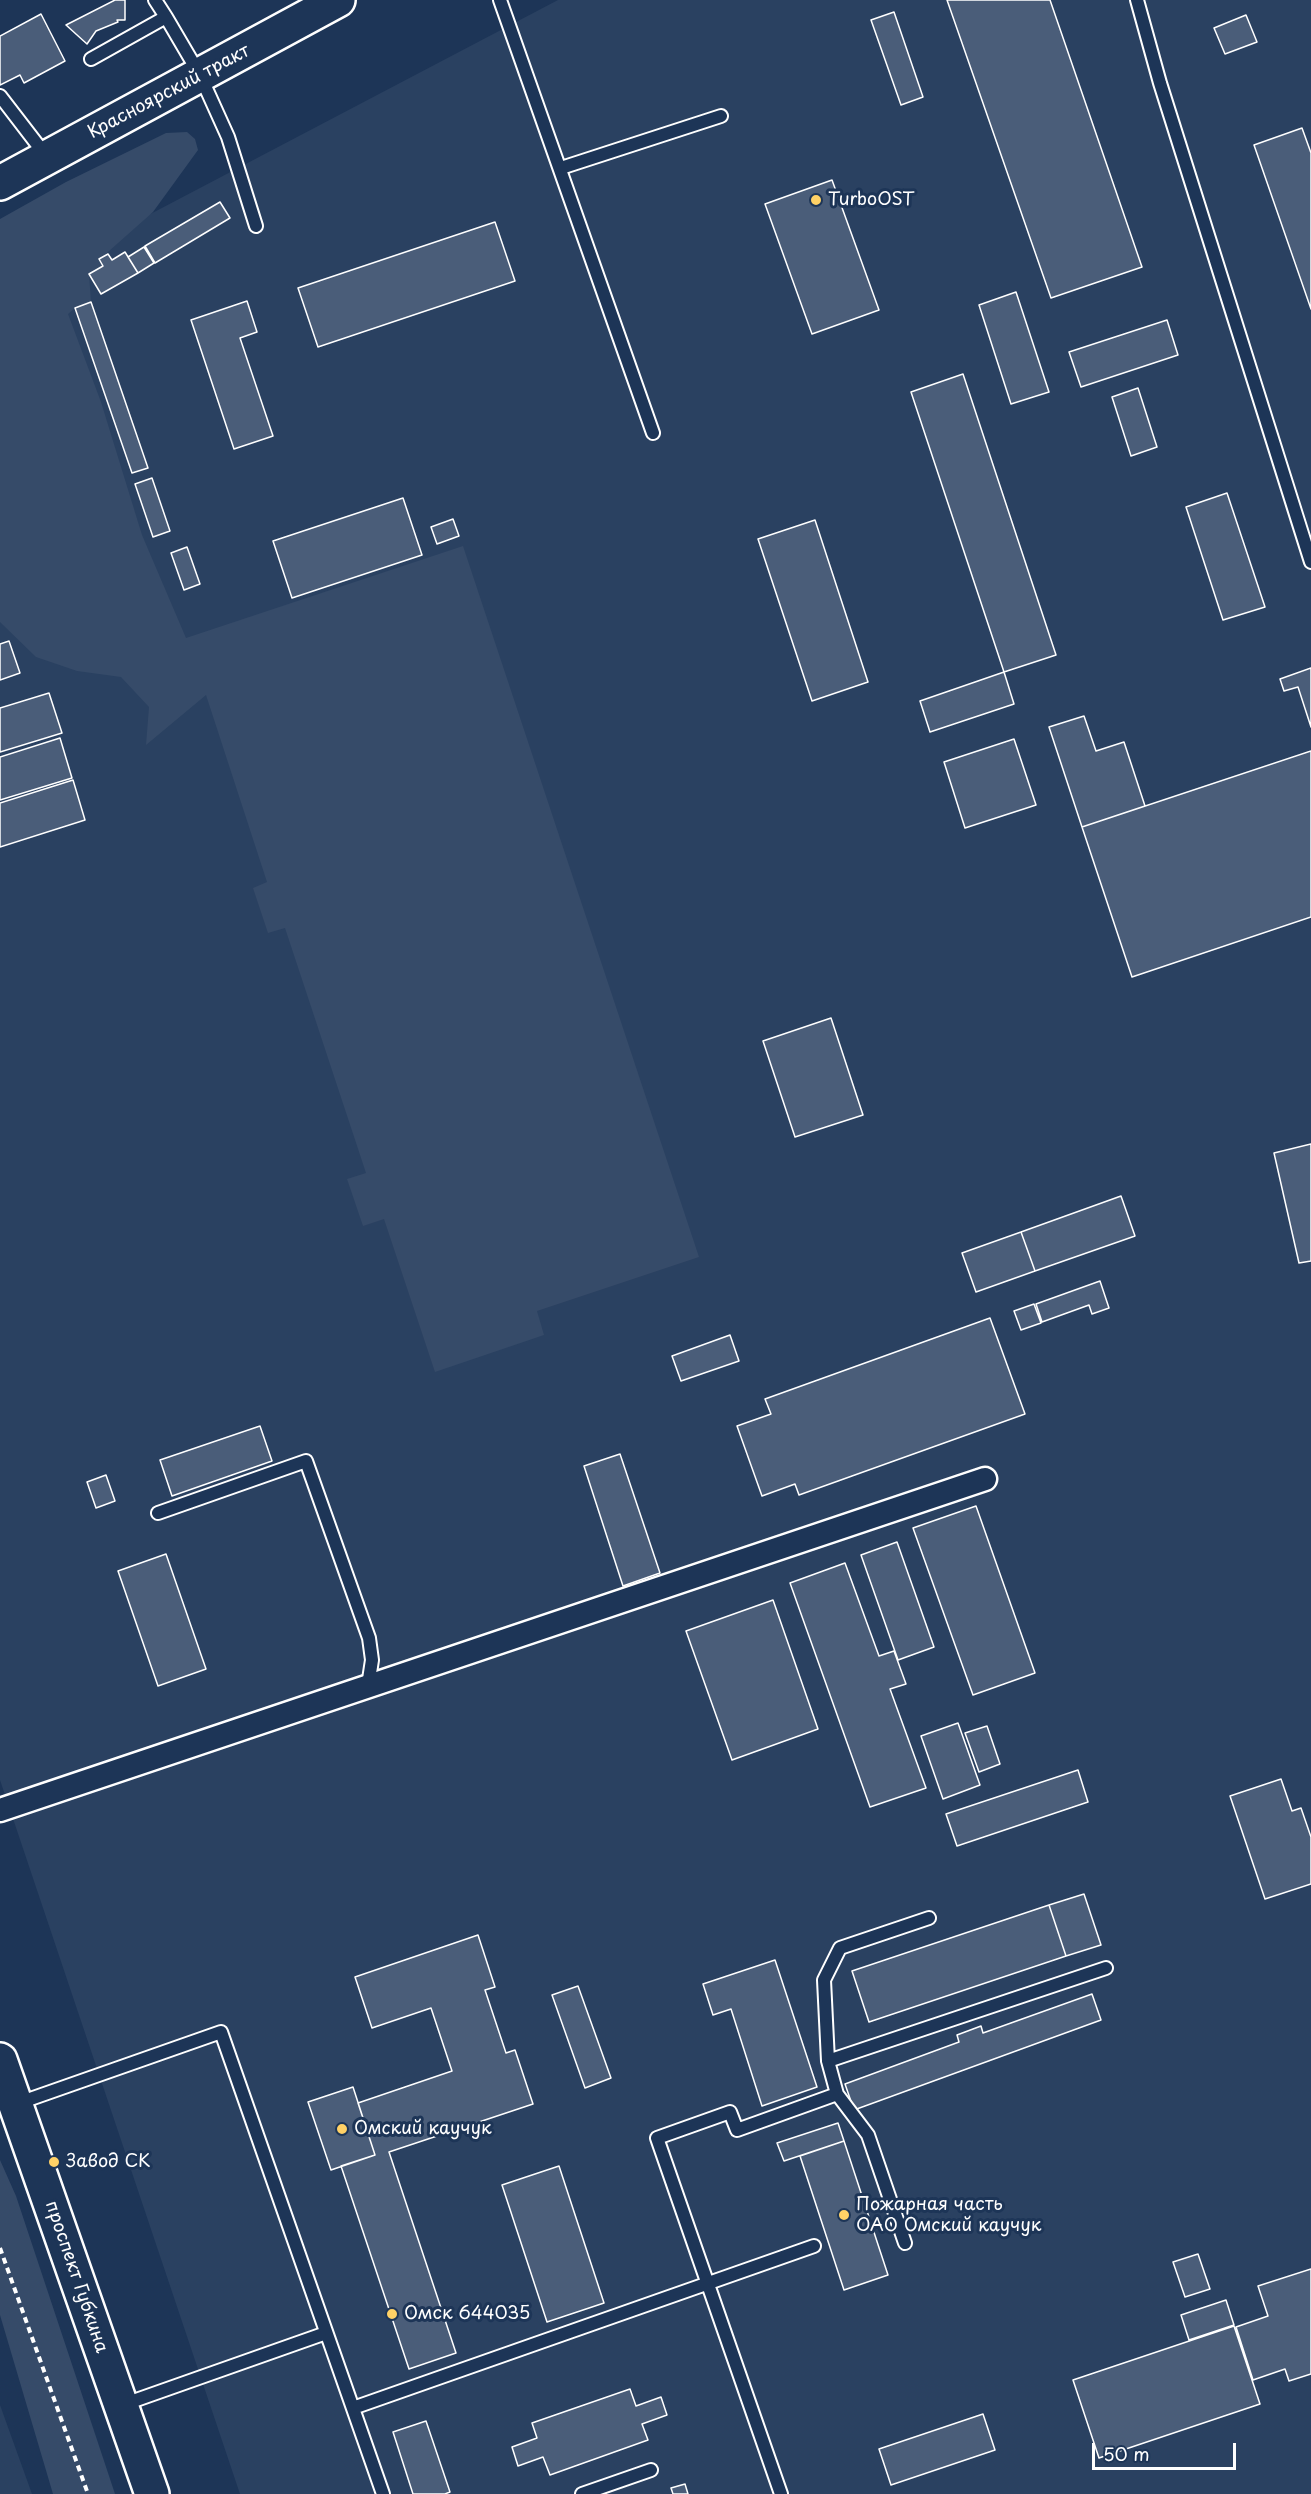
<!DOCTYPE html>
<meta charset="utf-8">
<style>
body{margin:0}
#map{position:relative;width:1311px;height:2494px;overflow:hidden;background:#1d3557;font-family:"Playpen Sans",sans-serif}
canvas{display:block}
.scale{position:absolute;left:1092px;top:2443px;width:144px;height:27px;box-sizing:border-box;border:3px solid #fff;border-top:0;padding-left:8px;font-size:18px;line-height:21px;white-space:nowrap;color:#fff;-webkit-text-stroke:4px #1d3557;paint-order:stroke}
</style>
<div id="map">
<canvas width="1311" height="2494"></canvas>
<div class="scale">50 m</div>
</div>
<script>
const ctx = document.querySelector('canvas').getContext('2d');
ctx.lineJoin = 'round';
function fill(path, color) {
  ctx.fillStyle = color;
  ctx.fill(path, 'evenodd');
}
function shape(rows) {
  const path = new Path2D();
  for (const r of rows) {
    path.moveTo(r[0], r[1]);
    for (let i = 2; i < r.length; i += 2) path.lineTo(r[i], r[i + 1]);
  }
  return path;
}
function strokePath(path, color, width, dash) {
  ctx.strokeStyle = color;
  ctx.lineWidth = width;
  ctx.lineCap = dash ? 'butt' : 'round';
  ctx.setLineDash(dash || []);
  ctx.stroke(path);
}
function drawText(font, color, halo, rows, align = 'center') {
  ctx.font = font + ' "Playpen Sans",sans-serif';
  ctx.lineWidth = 6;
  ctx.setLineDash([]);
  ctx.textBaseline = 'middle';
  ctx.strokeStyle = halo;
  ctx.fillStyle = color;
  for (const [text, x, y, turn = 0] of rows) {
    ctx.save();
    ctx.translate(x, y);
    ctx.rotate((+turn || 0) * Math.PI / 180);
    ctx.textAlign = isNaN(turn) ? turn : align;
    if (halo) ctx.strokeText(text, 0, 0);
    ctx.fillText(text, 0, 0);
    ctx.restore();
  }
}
fill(shape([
 [558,0,1311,0,1311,2494,240,2494,0,1780,0,293],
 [0,2405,32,2494,0,2494]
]), '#2a4161');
fill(shape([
 [187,132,195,139,198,150,153,212,100,259,103,266,89,274,91,302,75,308,68,314,101,402,142,535,186,638,463,546,699,1257,537,1311,544,1335,435,1372,384,1219,363,1226,347,1179,366,1173,285,928,268,933,253,888,267,882,206,695,146,745,149,707,121,677,77,671,36,657,0,622,0,219,66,182,166,133],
 [0,2160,16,2196,115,2494,53,2494,0,2315]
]), '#364b69');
const building = shape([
 [115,0,125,0,125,20,117,20,118,22,96,31,87,44,66,25,115,0],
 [947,0,1050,0,1142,267,1051,298,947,0],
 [894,12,923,97,901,105,871,20,894,12],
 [41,14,65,61,24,83,20,75,0,85,0,36,41,14],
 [1246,15,1257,42,1225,54,1214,28,1246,15],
 [1302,128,1311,153,1311,309,1254,145,1302,128],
 [832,180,879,310,812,334,765,204,832,180],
 [220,202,230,218,155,263,145,246,220,202],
 [495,222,515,281,318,347,298,288,495,222],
 [144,247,154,263,138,273,128,257,144,247],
 [125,252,138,273,101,294,89,274,103,266,99,259,108,254,112,260,125,252],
 [1016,292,1049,392,1011,404,979,305,1016,292],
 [247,301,257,332,240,338,273,436,234,449,191,320,247,301],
 [91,302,148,468,132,473,75,308,91,302],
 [1167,320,1178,355,1081,387,1069,352,1167,320],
 [963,374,1056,655,1004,672,911,392,963,374],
 [1138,388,1157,447,1131,456,1112,397,1138,388],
 [152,478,170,531,153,537,135,484,152,478],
 [1227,493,1265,607,1223,620,1186,507,1227,493],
 [403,498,422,555,292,598,273,541,403,498],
 [453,519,459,536,437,544,431,527,453,519],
 [815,520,868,682,812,701,758,539,815,520],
 [187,547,200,584,184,590,171,553,187,547],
 [9,641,20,673,0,680,0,644,9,641],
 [1311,668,1311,727,1298,687,1284,691,1280,679,1311,668],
 [1004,672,1014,704,930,732,920,701,1004,672],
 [49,693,62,733,0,752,0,708,49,693],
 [1084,716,1096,751,1124,742,1145,806,1082,827,1049,727,1084,716],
 [60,738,72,778,0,800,0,757,60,738],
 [1014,739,1036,805,965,828,944,762,1014,739],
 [1311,751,1311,917,1132,977,1082,827,1311,751],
 [73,780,85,820,0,847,0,803,73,780],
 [831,1018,863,1115,795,1137,763,1041,831,1018],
 [1311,1144,1311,1261,1299,1263,1274,1153,1311,1144],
 [1121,1196,1135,1236,1035,1271,1021,1232,1121,1196],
 [1021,1232,1035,1271,976,1292,962,1253,1021,1232],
 [1100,1281,1109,1308,1092,1314,1089,1305,1042,1322,1036,1304,1100,1281],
 [1034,1304,1041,1323,1021,1330,1014,1311,1034,1304],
 [990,1318,1025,1414,799,1495,795,1484,762,1496,737,1426,771,1414,765,1399,990,1318],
 [730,1335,739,1361,681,1381,672,1356,730,1335],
 [260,1426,272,1461,172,1496,160,1460,260,1426],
 [620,1454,660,1573,623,1586,584,1466,620,1454],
 [106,1475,115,1501,96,1508,87,1482,106,1475],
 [976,1506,1035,1673,973,1695,913,1528,976,1506],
 [897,1542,934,1647,898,1660,861,1555,897,1542],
 [166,1554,206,1669,158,1686,118,1571,166,1554],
 [845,1563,879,1656,894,1651,906,1684,890,1689,926,1788,870,1807,790,1583,845,1563],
 [773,1600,818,1729,732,1760,686,1631,773,1600],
 [958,1723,980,1785,943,1799,921,1736,958,1723],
 [987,1726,1000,1764,979,1772,965,1733,987,1726],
 [1078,1770,1088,1802,957,1846,946,1814,1078,1770],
 [1281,1779,1292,1811,1301,1808,1311,1837,1311,1884,1265,1899,1230,1796,1281,1779],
 [1084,1894,1101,1945,1066,1956,1049,1905,1084,1894],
 [1049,1905,1066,1956,869,2022,852,1971,1049,1905],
 [478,1935,495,1987,485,1990,506,2053,515,2050,533,2104,389,2152,456,2353,409,2369,341,2166,375,2155,358,2103,452,2071,431,2008,372,2028,355,1977,478,1935],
 [775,1960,817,2087,762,2106,731,2009,713,2015,703,1984,775,1960],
 [578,1986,611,2078,585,2088,552,1995,578,1986],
 [1092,1994,1101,2020,854,2110,845,2084,959,2042,957,2035,981,2026,983,2033,1092,1994],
 [353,2087,375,2155,331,2170,308,2102,353,2087],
 [838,2123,844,2141,784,2161,777,2143,838,2123],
 [844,2141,888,2275,844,2290,800,2156,844,2141],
 [559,2166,604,2303,547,2322,502,2185,559,2166],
 [1198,2254,1210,2289,1185,2297,1173,2262,1198,2254],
 [1311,2269,1311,2374,1289,2381,1285,2369,1253,2380,1236,2327,1268,2316,1258,2286,1311,2269],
 [1226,2300,1234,2325,1189,2340,1181,2315,1226,2300],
 [1234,2326,1260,2404,1099,2458,1073,2380,1234,2326],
 [630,2389,636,2406,661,2397,667,2415,642,2424,648,2440,550,2475,543,2457,518,2466,512,2447,537,2438,532,2423,630,2389],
 [983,2414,995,2450,891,2485,879,2449,983,2414],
 [426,2421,450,2492,445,2494,413,2494,393,2432,426,2421],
 [685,2484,688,2494,673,2494,671,2488,685,2484]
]);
fill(building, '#4a5d79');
strokePath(building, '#fff', 1.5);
const service = shape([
 [155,0,166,17],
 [500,0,653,433],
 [1137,0,1160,83,1311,562],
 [91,59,166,17,200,75,228,137,256,226],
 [0,96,47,157],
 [561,168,721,116],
 [158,1513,306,1461,369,1638,372,1660,368,1686],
 [828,2061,1106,1968],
 [837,2094,868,2135,905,2243],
 [16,2104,221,2032,383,2494],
 [122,2405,326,2333],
 [353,2408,814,2246],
 [582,2494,651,2470],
 [781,2494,657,2138,730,2112,737,2130,837,2094,828,2061,824,1980,840,1948,929,1918]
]);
const minor = shape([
 [0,1810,985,1479]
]);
const secondary = shape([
 [0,183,338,0],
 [0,2060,152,2494]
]);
strokePath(service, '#fff', 16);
strokePath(minor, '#fff', 27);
strokePath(secondary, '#fff', 38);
strokePath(shape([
 [0,2248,88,2494]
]), '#fff', 4, [6, 4.5]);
strokePath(service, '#1d3557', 12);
strokePath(minor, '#1d3557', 22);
strokePath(secondary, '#1d3557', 33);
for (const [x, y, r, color] of [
 [816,200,6,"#ffd166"],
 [342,2129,6,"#ffd166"],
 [54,2162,6,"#ffd166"],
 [844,2215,6,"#ffd166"],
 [392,2314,6,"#ffd166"]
]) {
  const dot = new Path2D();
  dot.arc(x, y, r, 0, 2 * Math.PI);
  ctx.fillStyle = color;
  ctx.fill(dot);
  strokePath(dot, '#1d3557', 2);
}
drawText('18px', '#fff', '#1d3557', [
 ["Красноярский тракт",169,92,-28],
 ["проспект Губкина",76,2277,71]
]);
drawText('18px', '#fff', '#1d3557', [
 ["TurboOST",828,200],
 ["Омский каучук",354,2129],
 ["Завод СК",66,2162],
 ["Пожарная часть",856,2205],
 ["ОАО Омский каучук",856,2226],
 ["Омск 644035",404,2314]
], 'left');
</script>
